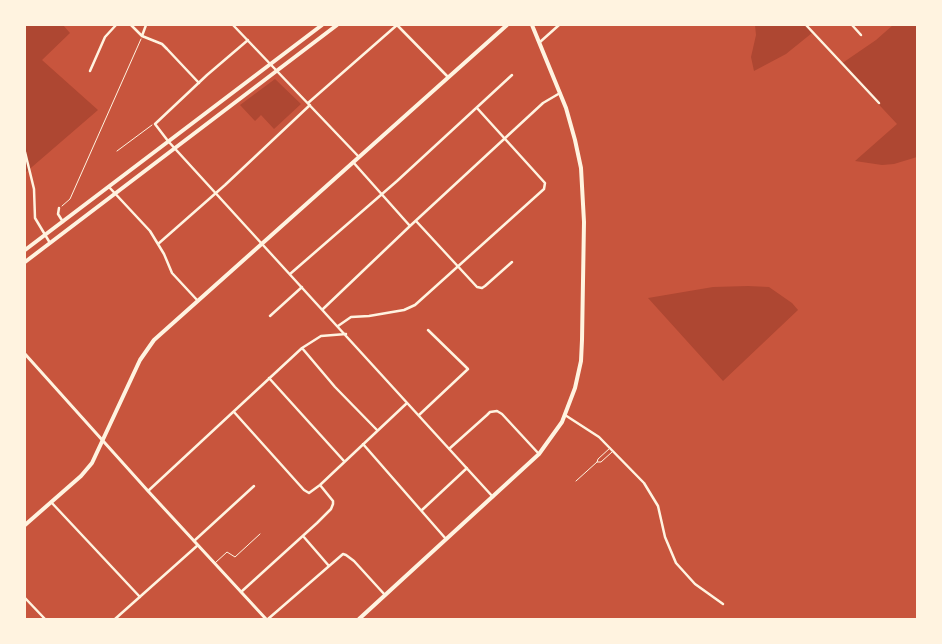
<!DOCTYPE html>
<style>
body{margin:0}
#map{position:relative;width:942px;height:644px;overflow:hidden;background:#c8553d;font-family:Spectral,serif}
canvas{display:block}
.frame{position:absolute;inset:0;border:26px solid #fff3e0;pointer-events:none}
</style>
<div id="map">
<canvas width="942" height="644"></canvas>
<div class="frame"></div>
</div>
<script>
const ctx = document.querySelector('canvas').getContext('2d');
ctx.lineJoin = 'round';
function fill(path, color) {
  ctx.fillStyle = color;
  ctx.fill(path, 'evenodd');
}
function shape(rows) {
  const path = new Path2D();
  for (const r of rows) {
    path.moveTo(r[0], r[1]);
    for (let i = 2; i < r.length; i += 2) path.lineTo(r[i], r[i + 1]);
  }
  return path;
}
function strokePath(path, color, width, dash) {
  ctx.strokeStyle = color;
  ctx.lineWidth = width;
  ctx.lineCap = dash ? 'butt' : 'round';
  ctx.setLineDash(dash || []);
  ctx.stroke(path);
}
fill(shape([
 [25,25,63,25,70,33,42,60,98,110,25,173],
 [755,25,805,25,812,33,786,54,754,71,751,57,756,35],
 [893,25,917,25,917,157,894,164,882,165,855,161,897,124,841,64,876,40],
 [275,79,301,104,274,129,261,115,255,121,240,105],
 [748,286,769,287,792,303,798,310,723,381,648,298,713,287]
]), '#ae4732');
strokePath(shape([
 [117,151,152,125],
 [62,206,70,199,141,39]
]), '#fff3e0', 1);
strokePath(shape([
 [610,448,598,459,597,462,601,462,612,452],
 [576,481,597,462],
 [215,563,227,552,235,557,260,534]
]), '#fff3e0', 1);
strokePath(shape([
 [131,25,142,36,162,44,167,49,199,83],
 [233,25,359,157],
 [397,25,448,77],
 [806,25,879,103],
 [852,25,861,35],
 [142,36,146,25],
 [248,40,207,75,155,124,168,141,493,497],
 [540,42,559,25],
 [90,71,105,37,116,25],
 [308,103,397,25],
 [25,152,34,189,35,218,50,243],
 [353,162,410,226],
 [109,187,150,231,164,254,172,273,198,301],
 [59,208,58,214,63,222],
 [416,221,477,287,482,288,485,286,512,262],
 [158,244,225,185,310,105],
 [290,274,397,181,512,75],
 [323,309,410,226,543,103,560,93],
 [270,316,302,287],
 [338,326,351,317,369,316,404,310,415,305,544,189,545,183,477,108],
 [302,348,335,387,377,430],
 [269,378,344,461],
 [234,412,304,490,309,493,320,485,407,403],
 [419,415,468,369,428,330],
 [565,415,599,437,644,483,658,506,665,537,676,563,695,584,723,604],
 [363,444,446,539],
 [449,449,487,415,490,412,497,411,502,414,539,454],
 [148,491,302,348,321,336,346,334],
 [51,502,140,597],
 [422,510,467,468],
 [303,536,329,566],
 [194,541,254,486],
 [241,592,317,523,331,509,333,504,333,501,320,485],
 [25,598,45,619],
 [115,619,198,545],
 [268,619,343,554,346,555,354,561,385,595]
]), '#fff3e0', 2.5);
strokePath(shape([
 [25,354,148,491,266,619]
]), '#fff3e0', 3);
strokePath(shape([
 [25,525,81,476,92,463,140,360,154,340,507,25]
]), '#fff3e0', 4);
strokePath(shape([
 [25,250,322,25],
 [25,262,337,25],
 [359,619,539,454,562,422,575,388,581,361,582,340,584,222,581,168,575,140,566,108,532,25]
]), '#fff3e0', 4);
</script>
